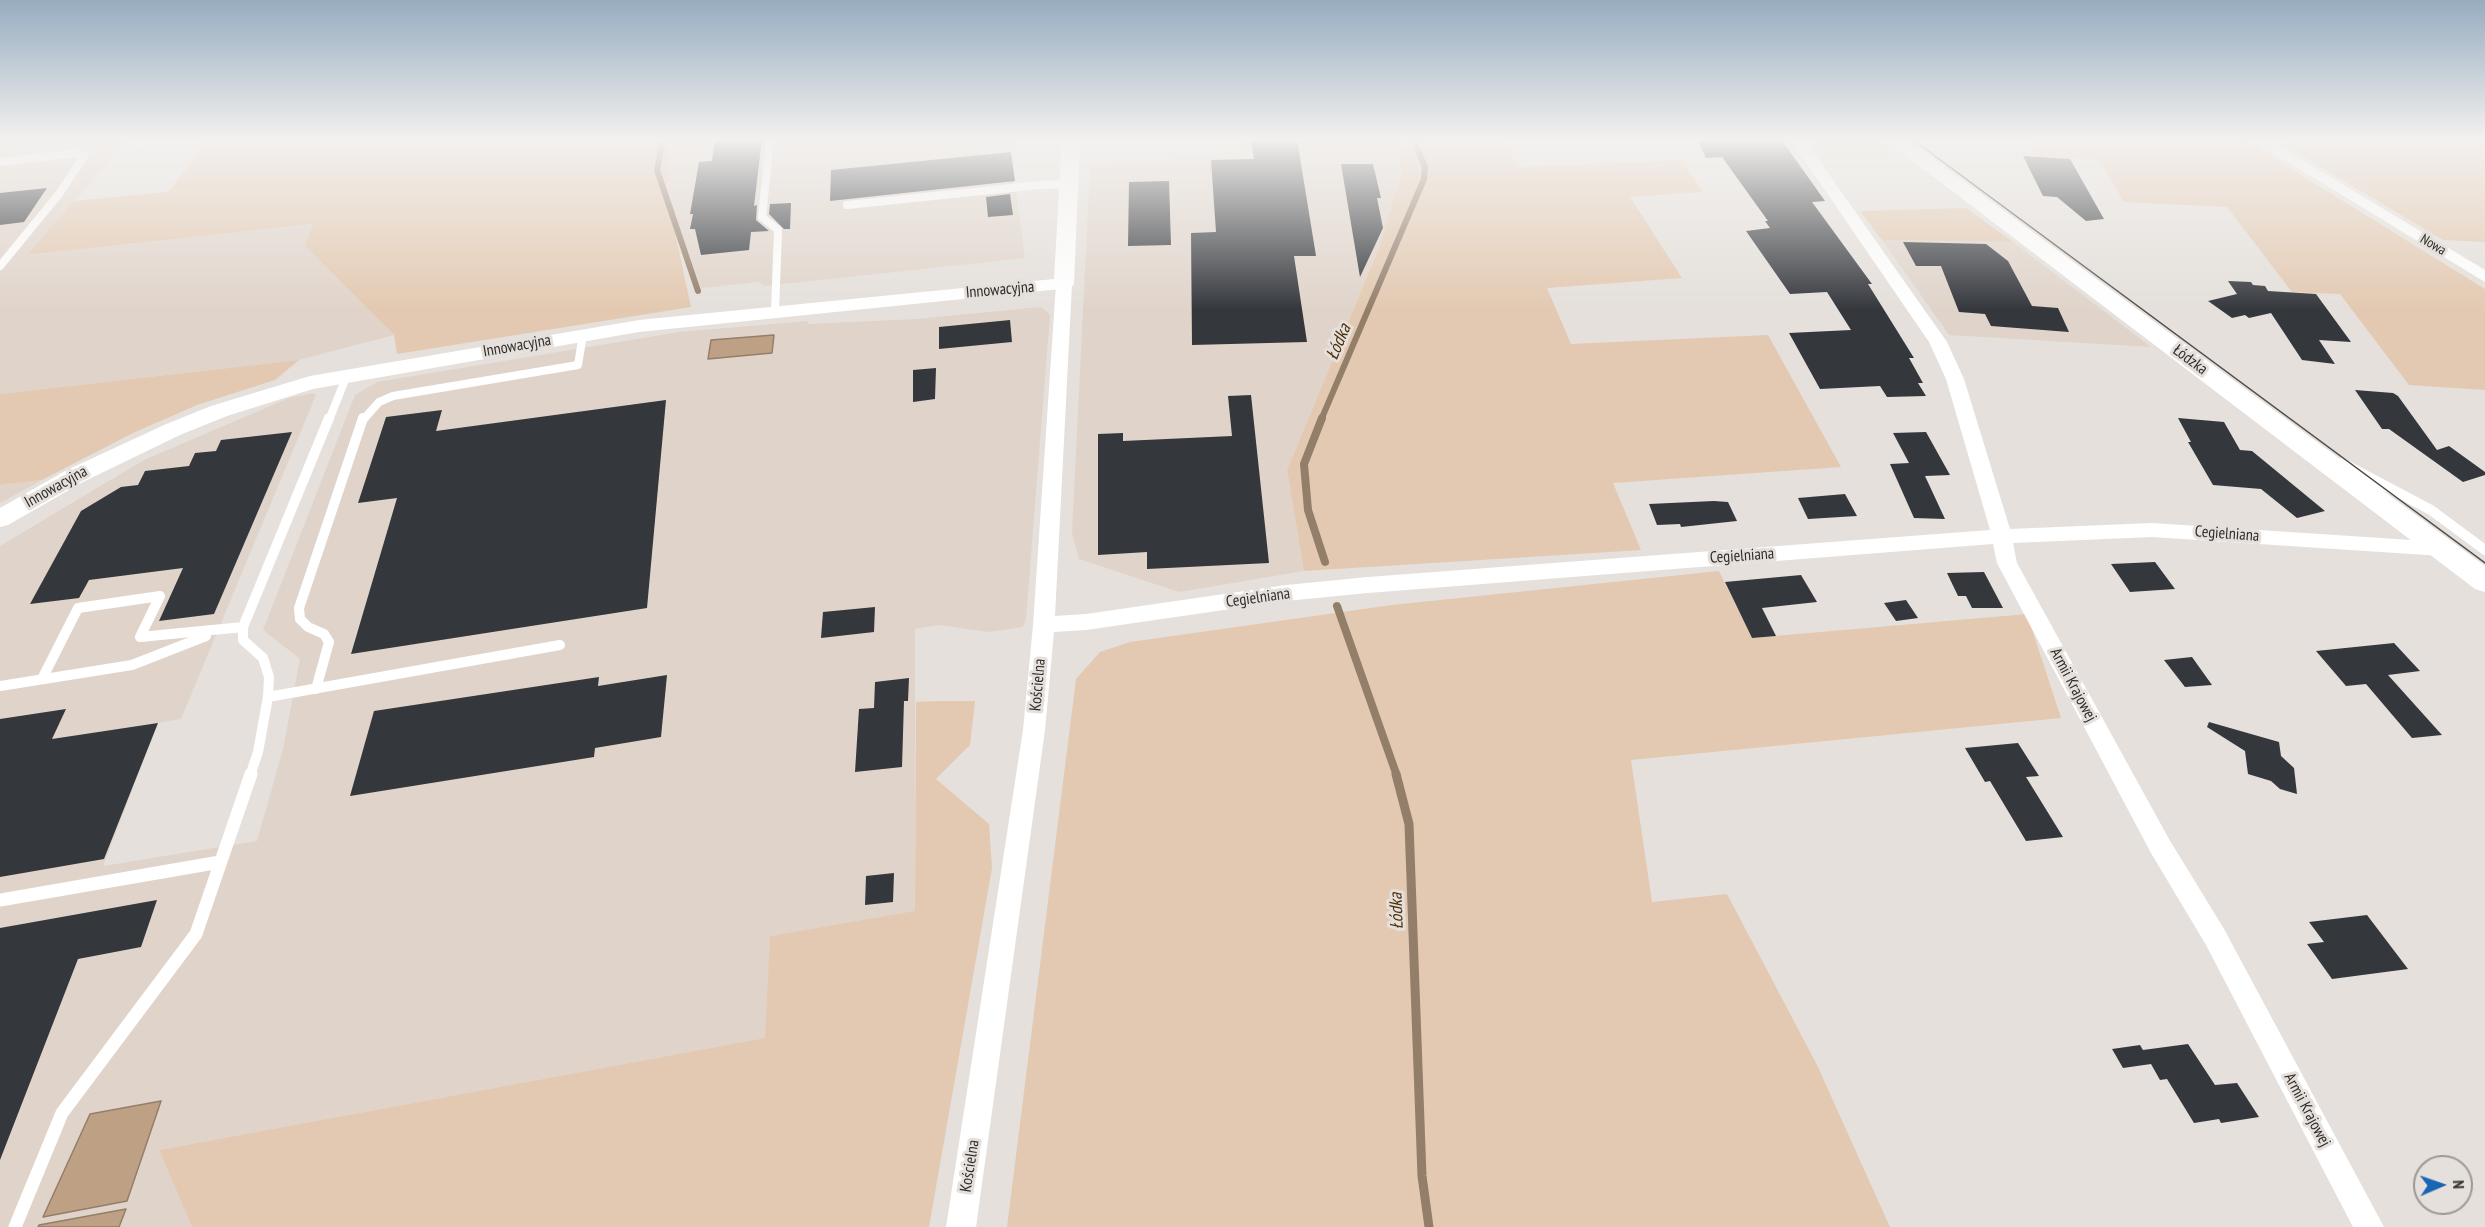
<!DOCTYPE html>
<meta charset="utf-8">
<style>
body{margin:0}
#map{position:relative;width:2485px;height:1227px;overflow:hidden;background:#e5e0db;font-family:"PT Sans Narrow",sans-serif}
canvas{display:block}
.north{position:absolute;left:2413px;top:1155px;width:60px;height:60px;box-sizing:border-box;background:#e5e0db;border:2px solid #9c9895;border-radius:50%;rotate:88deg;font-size:16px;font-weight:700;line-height:24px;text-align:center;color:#2f2d2b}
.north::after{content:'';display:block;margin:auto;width:21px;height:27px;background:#1b65b5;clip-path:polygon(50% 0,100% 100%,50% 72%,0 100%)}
</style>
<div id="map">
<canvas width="2485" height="1227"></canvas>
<div class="north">N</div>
</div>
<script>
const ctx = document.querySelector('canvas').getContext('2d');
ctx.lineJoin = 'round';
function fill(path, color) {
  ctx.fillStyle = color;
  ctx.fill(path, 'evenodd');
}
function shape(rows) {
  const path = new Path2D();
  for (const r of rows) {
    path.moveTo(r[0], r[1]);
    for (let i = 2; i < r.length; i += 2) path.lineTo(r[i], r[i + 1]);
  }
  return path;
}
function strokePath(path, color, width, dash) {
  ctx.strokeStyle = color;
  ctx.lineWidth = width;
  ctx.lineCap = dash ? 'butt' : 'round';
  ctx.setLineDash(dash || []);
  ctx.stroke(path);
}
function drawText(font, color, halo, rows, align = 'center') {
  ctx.font = font + ' "PT Sans Narrow",sans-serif';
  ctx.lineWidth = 6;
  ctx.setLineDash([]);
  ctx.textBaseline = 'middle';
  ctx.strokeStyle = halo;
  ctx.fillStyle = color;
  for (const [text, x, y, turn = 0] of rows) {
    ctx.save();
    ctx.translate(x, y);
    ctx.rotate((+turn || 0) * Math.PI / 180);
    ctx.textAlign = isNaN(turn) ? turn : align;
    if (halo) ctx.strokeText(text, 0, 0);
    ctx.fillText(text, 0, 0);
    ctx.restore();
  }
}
fill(shape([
 [0,139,125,139,112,157,28,255,314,224,305,246,394,335,299,360,0,394],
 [670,139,1009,139,1025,258,765,286,759,282,701,288,667,195],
 [1242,139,1395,139,1402,171,1379,248,1287,470,1304,571,1179,592,1079,559,1072,533,1090,166,1242,151],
 [1810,139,1877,139,1901,157,1823,158],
 [1882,240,2013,242,2151,347,1949,335],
 [1041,307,1050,315,1026,619,1023,627,989,632,938,625,915,629,915,912,770,936,766,1038,159,1150,192,1227,0,1227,0,546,144,460,289,398,314,393,316,395,181,719,158,723,103,866,257,841,283,749,300,659,263,630,355,395,377,382,679,332,808,321,808,324,916,319],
 [42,480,4,501,0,503,0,485]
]), '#e0d4ca');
fill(shape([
 [210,139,670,139,667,195,691,307,397,354,394,335,305,246,313,224,27,255,74,201,168,192],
 [1395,139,1505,139,1518,167,1682,160,1703,192,1630,197,1682,278,1547,288,1571,344,1768,335,1841,467,1613,483,1641,550,1304,571,1287,470,1379,248,1402,171],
 [2028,139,2243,139,2485,289,2485,390,2409,385,2340,294,2292,292,2227,207,2124,202,2099,160,2038,157],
 [2274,139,2485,139,2485,242,2443,240],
 [1966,208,2013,242,1882,240,1860,211],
 [299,360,275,380,197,405,133,433,42,480,0,485,0,394],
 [1719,571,1752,638,2027,614,2061,718,1631,760,1652,902,1727,894,1817,1065,1890,1227,1007,1227,1076,679,1100,652,1130,642,1392,605],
 [938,701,975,701,970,745,936,779,989,824,992,868,929,1227,192,1227,159,1150,765,1038,770,936,915,911,916,702]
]), '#e3c9b1');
const water = shape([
 [774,335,772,353,708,359,711,340,774,335],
 [161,1101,127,1201,43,1217,90,1114,161,1101],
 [126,1209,119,1227,38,1227,39,1225,126,1209]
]);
fill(water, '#bea185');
strokePath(water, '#937e6a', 1.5);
strokePath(shape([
 [663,139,657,170,698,291],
 [1321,420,1424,179,1425,167,1413,139]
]), '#937e6a', 6);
strokePath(shape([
 [1322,418,1304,464,1308,510,1325,562],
 [1337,606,1397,776]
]), '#937e6a', 8);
strokePath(shape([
 [1396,774,1409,824,1422,1176,1429,1227]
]), '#937e6a', 9);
fill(shape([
 [715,139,762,139,754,206,757,205,756,220,769,231,751,232,749,250,701,255,695,229,690,229,693,214,690,214,699,162,712,161],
 [1251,139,1297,139,1316,256,1294,256,1307,342,1192,345,1191,233,1216,232,1211,160,1254,159],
 [1697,139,1781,139,1825,201,1812,202,1872,284,1868,284,1914,358,1909,358,1923,383,1918,383,1926,396,1887,397,1880,386,1820,389,1789,333,1851,330,1827,292,1790,294,1746,231,1770,228,1765,221,1768,221,1722,157,1706,158],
 [1011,152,1015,181,830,201,831,170],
 [2023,156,2070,159,2104,219,2086,221,2057,197,2043,196],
 [1341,164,1373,164,1381,198,1377,198,1383,228,1360,277],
 [1169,181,1171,245,1128,246,1129,182],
 [47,188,24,222,0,225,0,193],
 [1010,194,1013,215,988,217,986,197],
 [791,203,790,229,784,229,769,214,770,204],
 [1903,242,1986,244,2008,261,2032,306,2058,308,2069,332,1991,326,1985,314,1959,312,1941,266,1916,266],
 [2228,281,2251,282,2253,285,2265,286,2268,291,2316,294,2351,342,2319,340,2335,364,2302,360,2271,313,2249,318,2245,315,2232,318,2208,301,2237,294],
 [1010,320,1012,342,939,349,939,327],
 [936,368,935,399,913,402,913,370],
 [2355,390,2393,393,2398,396,2437,450,2449,446,2485,472,2485,475,2463,482,2389,429,2382,429],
 [1251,395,1269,563,1147,569,1147,552,1098,555,1098,434,1123,433,1123,441,1232,436,1228,396],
 [666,400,647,608,351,654,397,498,358,503,386,417,442,410,436,431],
 [2178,418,2224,422,2240,450,2252,451,2325,511,2297,518,2261,489,2213,485,2188,442,2191,442],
 [292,432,214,614,159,621,183,568,89,580,79,598,30,604,81,511,121,487,138,485,145,471,189,466,195,453,216,451,221,440],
 [1926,432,1950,475,1925,476,1945,519,1914,518,1890,464,1909,463,1893,433],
 [1845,494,1857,516,1808,519,1798,498],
 [1714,501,1728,502,1737,521,1681,527,1680,524,1657,525,1649,504],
 [2155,562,2175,589,2130,592,2111,564],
 [1984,572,2003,608,1972,608,1966,596,1958,596,1947,573],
 [1801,575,1817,602,1762,608,1776,636,1752,638,1725,582],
 [1906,600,1918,618,1896,621,1884,603],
 [875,607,874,632,821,638,823,612],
 [2394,643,2420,671,2388,675,2442,735,2412,738,2366,684,2346,686,2316,651],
 [2192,657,2212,685,2185,687,2164,660],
 [667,675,661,737,595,748,594,757,350,796,374,711,599,677,598,686],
 [909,678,908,701,904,701,902,767,855,772,859,709,874,708,875,682],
 [66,709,52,739,158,723,104,859,0,877,0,719],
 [2209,722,2279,742,2281,756,2294,768,2297,794,2280,789,2271,781,2248,774,2245,751,2207,727],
 [2018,743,2039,776,2026,777,2063,837,2026,841,1990,781,1985,782,1965,748],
 [894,873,893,902,865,905,866,876],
 [157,900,141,947,78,959,0,1160,0,928],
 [2367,915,2408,969,2332,979,2307,944,2324,942,2309,922],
 [2188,1044,2215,1085,2237,1083,2259,1117,2221,1123,2219,1119,2194,1123,2167,1079,2160,1080,2151,1064,2123,1068,2112,1049,2140,1045,2143,1050]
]), '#34373c');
strokePath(shape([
 [770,139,762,217,778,230,775,311],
 [142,145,147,139],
 [0,162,77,153,85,155,59,194,0,266],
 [847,205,1039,185,1069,184],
 [329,420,347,375],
 [363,420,379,402,393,396,578,365,583,334]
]), '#fff', 8);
strokePath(shape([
 [2342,463,2431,510,2485,550],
 [42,679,78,608,160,596,140,637,243,627],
 [0,686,132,665,206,636],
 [316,689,329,642,324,634,308,627,300,619,299,608,363,418],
 [268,697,560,645],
 [250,776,258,752,268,697,269,677,263,658,243,640,243,627,329,418]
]), '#fff', 10);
strokePath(shape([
 [0,900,220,862],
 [15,1227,62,1113,196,934,251,774]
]), '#fff', 13);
fill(shape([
 [1790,139,1804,139,1947,342,1964,379,2010,529,2152,523,2442,542,2449,544,2452,549,2449,554,2442,556,2152,537,2013,543,2017,563,2169,839,2224,929,2384,1227,2353,1227,2206,945,2151,853,1997,563,1993,544,1368,593,1286,601,1086,630,1054,632,1045,730,976,1227,946,1227,1023,730,1033,625,1056,284,1058,281,1064,279,1072,284,1055,616,1086,614,1286,585,1368,577,1990,530,1946,379,1929,342,1790,139],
 [2250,139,2267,139,2485,270,2485,282,2250,139]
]), '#fff');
fill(shape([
 [1062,139,1080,139,1074,284,1071,288,639,332,313,389,227,416,180,435,83,482,8,525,0,527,0,508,67,470,164,425,211,406,310,376,639,320,1054,279,1062,139]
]), '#fff');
fill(shape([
 [1884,139,1907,139,2485,566,2485,592,2475,589,1884,139]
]), '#fff');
strokePath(shape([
 [1912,139,2485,563]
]), '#4f4c4a', 1.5);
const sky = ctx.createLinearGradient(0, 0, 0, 310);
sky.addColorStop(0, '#97acc0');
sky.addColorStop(0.45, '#f3f1ef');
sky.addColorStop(1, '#f3f1ef00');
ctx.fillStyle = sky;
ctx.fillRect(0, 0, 2485, 310);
drawText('14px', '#2f2d2b', '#e5e0db', [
 ["Nowa",2433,245,31]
]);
drawText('16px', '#2f2d2b', '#e5e0db', [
 ["Innowacyjna",1000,290,-5],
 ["Innowacyjna",517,346,-10],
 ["Łódzka",2190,360,37],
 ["Innowacyjna",56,487,-29],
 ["Cegielniana",2227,534,4],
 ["Cegielniana",1742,556,-4],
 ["Cegielniana",1258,598,-8],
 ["Kościelna",1038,685,-85],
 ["Armii Krajowej",2073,685,62],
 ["Armii Krajowej",2307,1110,62],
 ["Kościelna",970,1166,-81]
]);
drawText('italic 18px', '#4e2f0b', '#e5e0db', [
 ["Łódka",1339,342,-67],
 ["Łódka",1397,911,-92]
]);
</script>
